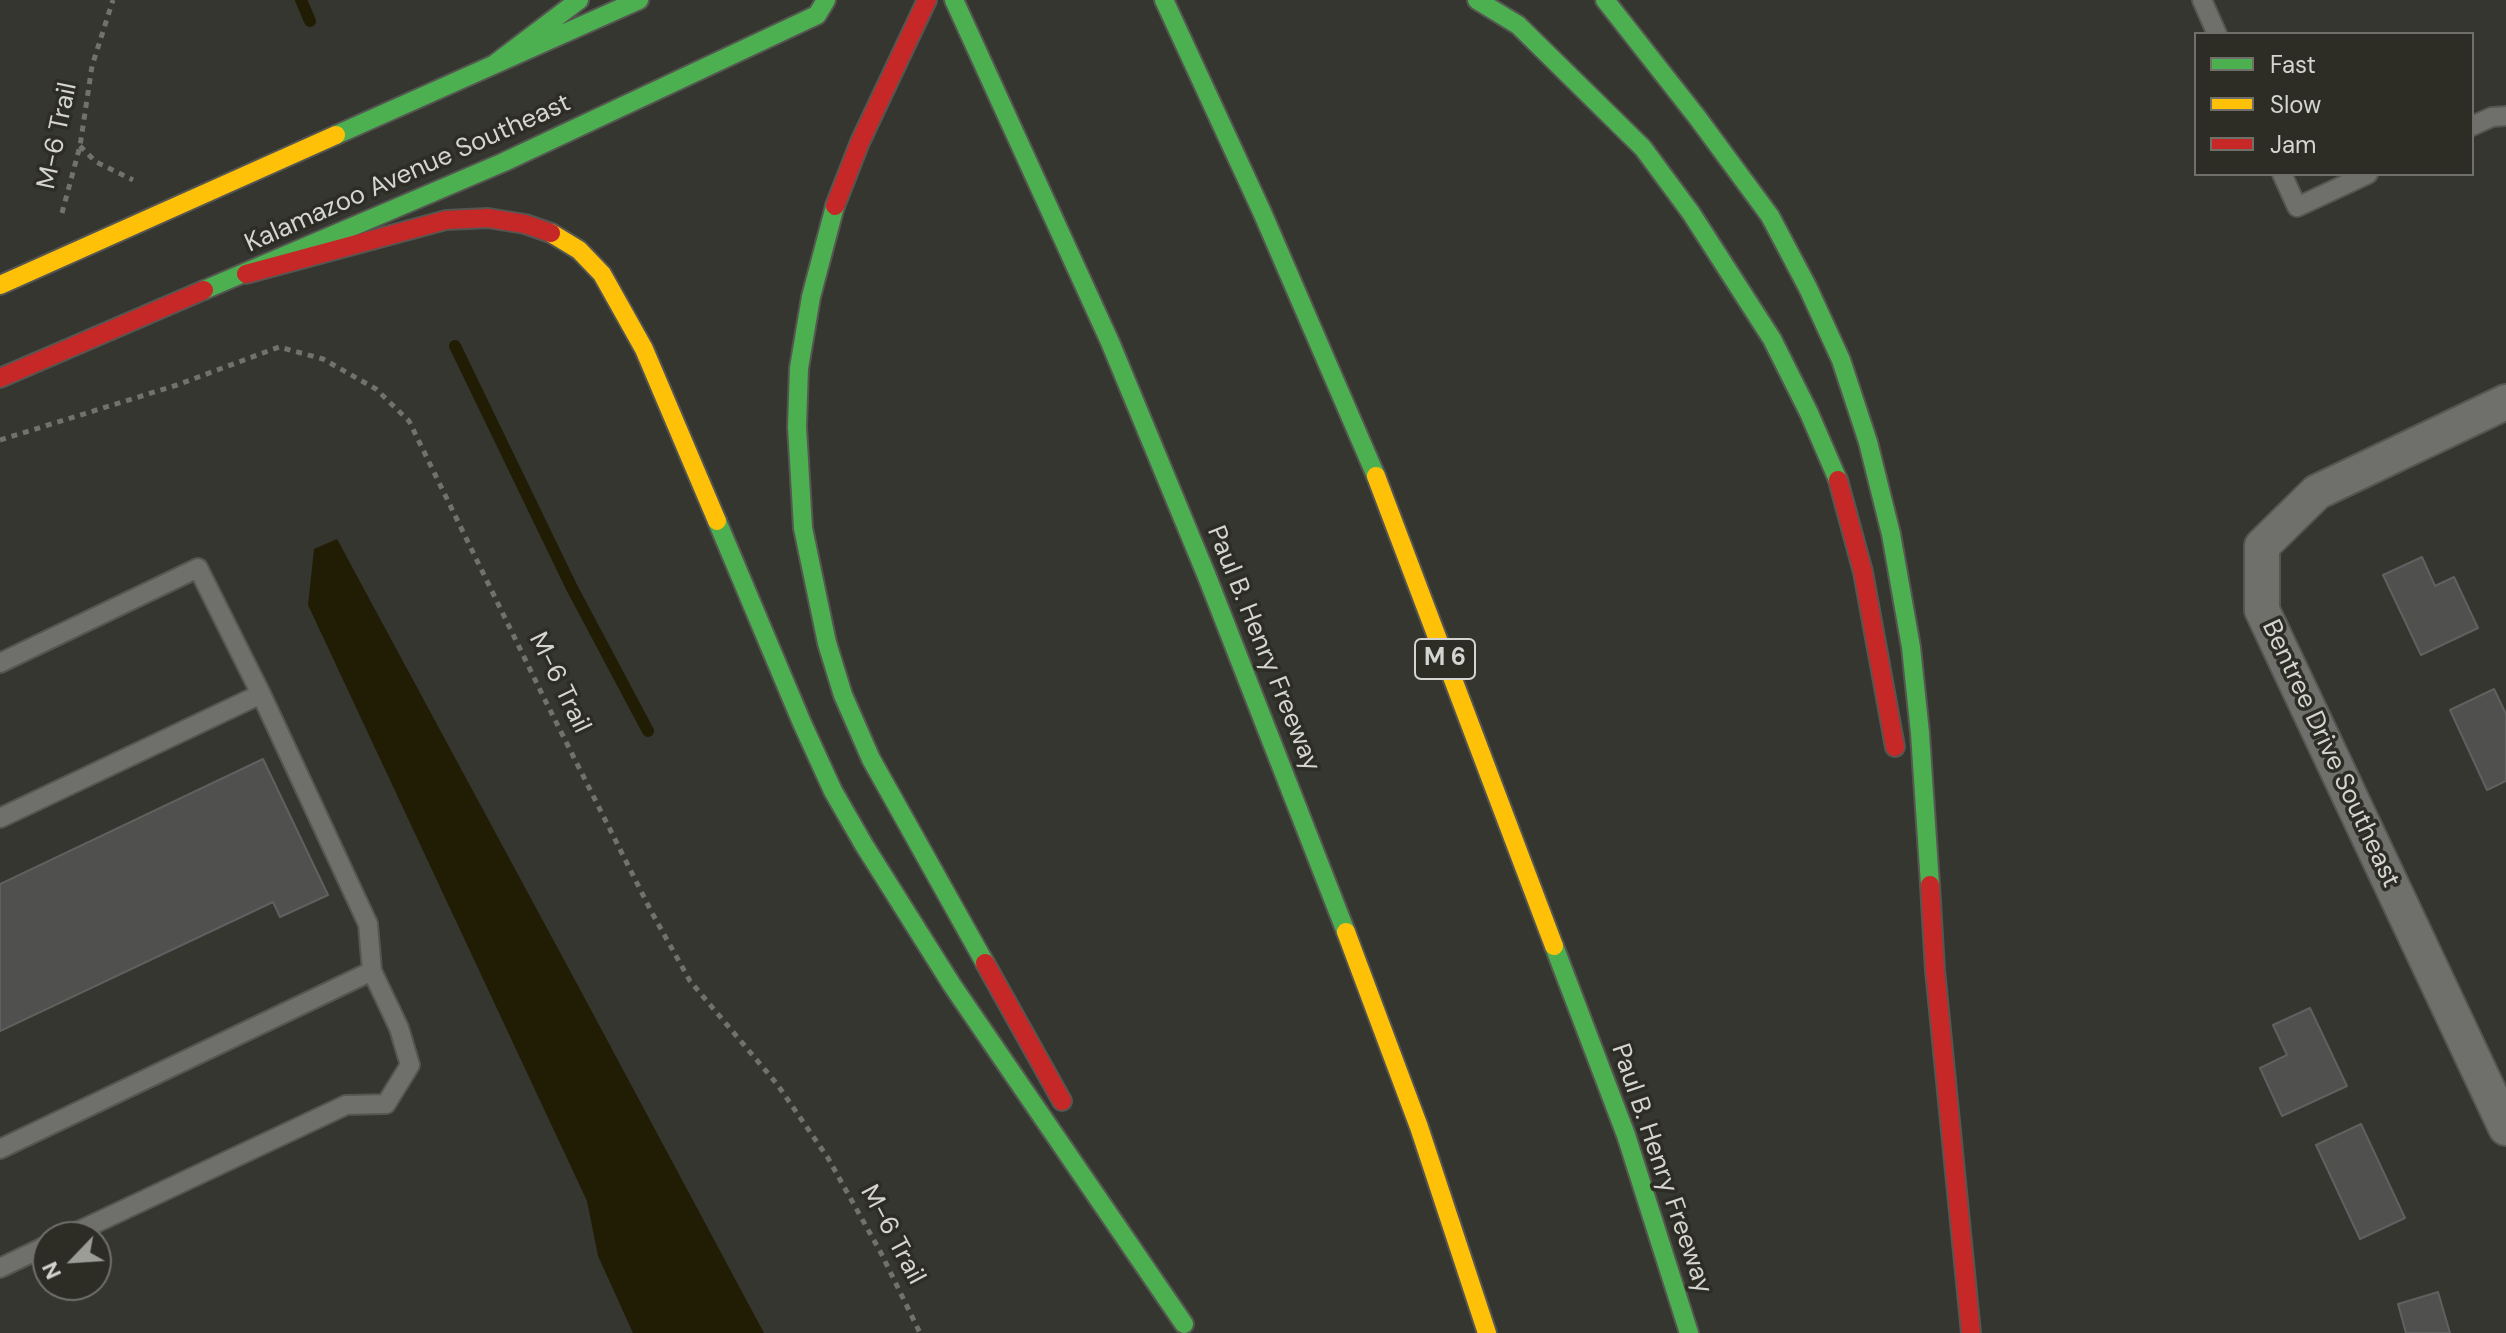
<!DOCTYPE html>
<style>
body{margin:0}
#map{position:relative;width:2506px;height:1333px;overflow:hidden;background:#363631;font-family:"DM Sans",sans-serif}
canvas{display:block}
.legend{position:absolute;left:2194px;top:32px;width:280px;height:144px;box-sizing:border-box;background:#2d2d26;border:2px solid #70706a;margin:0;padding:10px 14px;list-style:none;font-size:24px;color:#d4d4d0}
.legend li{display:flex;align-items:center;gap:16px;height:40px}
.legend b{width:40px;border:2px solid #70706a}
.north{position:absolute;left:32px;top:1221px;width:80px;height:80px;box-sizing:border-box;background:#2d2d26;border:2px solid #70706a;border-radius:50%;rotate:245deg;font-size:22px;font-weight:700;line-height:32px;text-align:center;color:#d4d4d0}
.north::after{content:'';display:block;margin:auto;width:28px;height:36px;background:#9d9d98;clip-path:polygon(50% 0,100% 100%,50% 72%,0 100%)}
</style>
<div id="map">
<canvas width="2506" height="1333"></canvas>
<ul class="legend">
<li><b style="height:10px;background:#4caf50"></b>Fast</li>
<li><b style="height:10px;background:#ffc107"></b>Slow</li>
<li><b style="height:10px;background:#c62828"></b>Jam</li>
</ul>
<div class="north">N</div>
</div>
<script>
const ctx = document.querySelector('canvas').getContext('2d');
ctx.lineJoin = 'round';
function fill(path, color) {
  ctx.fillStyle = color;
  ctx.fill(path, 'evenodd');
}
function shape(rows) {
  const path = new Path2D();
  for (const r of rows) {
    path.moveTo(r[0], r[1]);
    for (let i = 2; i < r.length; i += 2) path.lineTo(r[i], r[i + 1]);
  }
  return path;
}
function strokePath(path, color, width, dash) {
  ctx.strokeStyle = color;
  ctx.lineWidth = width;
  ctx.lineCap = dash ? 'butt' : 'round';
  ctx.setLineDash(dash || []);
  ctx.stroke(path);
}
function drawText(font, color, halo, rows, align = 'center') {
  ctx.font = font + ' "DM Sans",sans-serif';
  ctx.lineWidth = 7;
  ctx.setLineDash([]);
  ctx.textBaseline = 'middle';
  ctx.strokeStyle = halo;
  ctx.fillStyle = color;
  for (const [text, x, y, turn = 0] of rows) {
    ctx.save();
    ctx.translate(x, y);
    ctx.rotate((+turn || 0) * Math.PI / 180);
    ctx.textAlign = isNaN(turn) ? turn : align;
    if (halo) ctx.strokeText(text, 0, 0);
    ctx.fillText(text, 0, 0);
    ctx.restore();
  }
}
fill(shape([
 [337,539,583,995,764,1333,633,1333,598,1256,587,1201,308,605,314,549]
]), '#211d04');
strokePath(shape([
 [301,0,310,21],
 [455,346,572,588,648,731]
]), '#211d04', 12);
const building = shape([
 [2422,557,2435,586,2454,577,2478,628,2421,655,2383,575,2422,557],
 [2494,689,2506,714,2506,781,2487,790,2450,710,2494,689],
 [263,759,328,895,280,917,273,902,0,1031,0,884,263,759],
 [2310,1008,2347,1086,2282,1116,2260,1068,2287,1055,2273,1025,2310,1008],
 [2361,1124,2405,1218,2360,1239,2316,1145,2361,1124],
 [2438,1292,2450,1333,2406,1333,2398,1304,2438,1292]
]);
fill(building, '#50504f');
strokePath(building, '#606060', 2);
const lane = shape([
 [2202,0,2217,34],
 [2472,126,2492,117,2506,116],
 [2282,174,2297,207,2368,174],
 [0,663,198,568,261,694,368,924,372,971,399,1028,410,1065,386,1104,346,1105,66,1237],
 [0,818,261,694],
 [0,1149,372,971],
 [0,1268,48,1245]
]);
const street = shape([
 [2506,402,2317,492,2262,546,2262,610,2506,1128]
]);
const fast = shape([
 [954,0,1110,342,1206,574,1346,932],
 [1164,0,1262,212,1376,476],
 [1477,0,1518,25,1643,148,1691,213,1772,339,1809,413,1838,480],
 [1605,0,1697,117,1770,216,1808,288,1841,360,1868,442,1891,534,1911,647,1920,733,1930,885],
 [496,63,579,0],
 [336,135,639,0],
 [835,206,811,297,799,368,797,427,803,528,827,643,843,695,871,759,985,963],
 [204,290,504,162,817,15,826,0],
 [717,521,802,723,833,791,864,845,952,985,1184,1324],
 [1554,946,1626,1135,1689,1333]
]);
const slow = shape([
 [551,233,579,250,602,274,644,349,717,521],
 [0,285,336,135],
 [1376,476,1554,946],
 [1346,932,1419,1127,1487,1333]
]);
const jam = shape([
 [835,206,860,142,927,0],
 [246,274,446,220,488,218,525,224,551,233],
 [0,378,204,290],
 [1838,480,1863,572,1895,747],
 [1930,885,1935,970,1971,1333],
 [985,963,1062,1101]
]);
strokePath(lane, '#555551', 22);
strokePath(street, '#555551', 38);
strokePath(fast, '#555551', 22);
strokePath(slow, '#555551', 22);
strokePath(jam, '#555551', 22);
strokePath(shape([
 [80,146,96,162,133,180],
 [62,213,80,146,92,66,113,0],
 [0,440,177,385,279,347,323,359,376,389,409,421,544,698,651,911,690,981,777,1084,828,1158,881,1253,920,1333]
]), '#71716d', 5, [6, 6]);
strokePath(lane, '#6f6f6c', 18);
strokePath(street, '#6f6f6c', 34);
strokePath(fast, '#4caf50', 18);
strokePath(slow, '#ffc107', 18);
strokePath(jam, '#c62828', 18);
for (const [x, y, w] of [
 [1445,659,60]
]) {
  const box = new Path2D();
  box.roundRect(x - w / 2, y - 20, w, 40, 6);
  ctx.fillStyle = '#2d2d26';
  ctx.fill(box);
  strokePath(box, '#d4d4d0', 2);
}
drawText('bold 24px', '#d4d4d0', null, [
 ["M 6",1445,659]
]);
drawText('26px', '#d4d4d0', '#2d2d26', [
 ["M-6 Trail",58,136,-78],
 ["Kalamazoo Avenue Southeast",408,174,-24],
 ["Paul B. Henry Freeway",1263,649,68],
 ["M-6 Trail",559,683,64],
 ["Bentree Drive Southeast",2330,754,65],
 ["Paul B. Henry Freeway",1661,1169,71],
 ["M-6 Trail",892,1235,62]
]);
</script>
